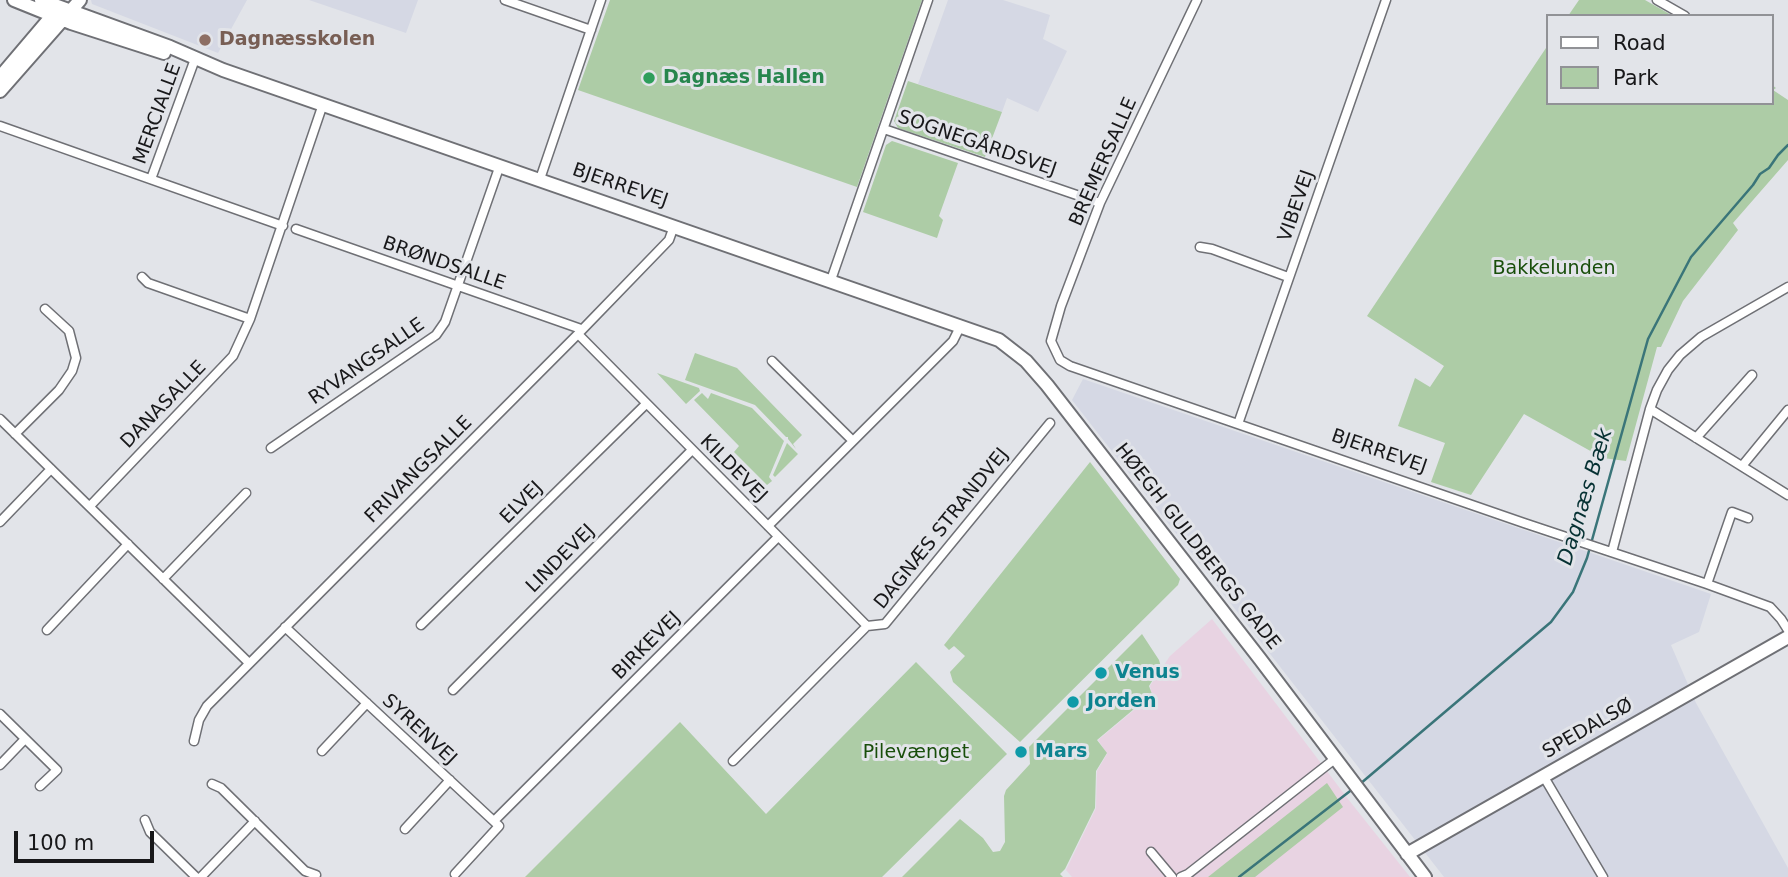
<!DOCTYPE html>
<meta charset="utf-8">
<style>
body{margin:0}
#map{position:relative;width:1788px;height:877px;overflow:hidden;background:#e2e4e9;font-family:"DejaVu Sans",sans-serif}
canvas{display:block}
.legend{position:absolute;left:1546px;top:14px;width:228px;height:91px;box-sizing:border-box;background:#e2e4e9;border:2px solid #919296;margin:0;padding:9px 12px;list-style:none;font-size:21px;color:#18181a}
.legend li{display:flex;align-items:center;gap:14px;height:35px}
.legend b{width:35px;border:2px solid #919296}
.scale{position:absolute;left:14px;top:831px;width:140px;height:32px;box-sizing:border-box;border:4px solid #18181a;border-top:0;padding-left:9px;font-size:21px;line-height:24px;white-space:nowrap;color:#18181a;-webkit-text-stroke:5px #e2e4e9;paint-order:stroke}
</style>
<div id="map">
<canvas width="1788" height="877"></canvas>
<ul class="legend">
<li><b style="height:9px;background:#fff"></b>Road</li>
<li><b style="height:19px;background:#adcca6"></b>Park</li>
</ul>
<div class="scale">100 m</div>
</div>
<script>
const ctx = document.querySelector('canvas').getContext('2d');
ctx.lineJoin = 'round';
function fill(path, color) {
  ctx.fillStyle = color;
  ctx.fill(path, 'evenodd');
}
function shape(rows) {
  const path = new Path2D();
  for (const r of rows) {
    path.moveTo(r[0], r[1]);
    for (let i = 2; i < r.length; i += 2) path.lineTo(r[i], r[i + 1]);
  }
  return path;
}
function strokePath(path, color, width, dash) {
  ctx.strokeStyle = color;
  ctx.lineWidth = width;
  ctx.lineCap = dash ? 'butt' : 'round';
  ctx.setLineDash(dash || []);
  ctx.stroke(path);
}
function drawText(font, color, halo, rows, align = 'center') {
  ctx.font = font + ' "DejaVu Sans",sans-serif';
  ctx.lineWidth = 6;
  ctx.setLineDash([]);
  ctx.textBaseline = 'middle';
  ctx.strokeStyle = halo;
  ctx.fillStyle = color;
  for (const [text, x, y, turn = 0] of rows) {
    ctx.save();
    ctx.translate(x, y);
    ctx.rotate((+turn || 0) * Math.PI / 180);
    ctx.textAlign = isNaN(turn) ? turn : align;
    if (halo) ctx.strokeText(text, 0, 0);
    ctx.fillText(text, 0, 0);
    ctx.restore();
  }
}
fill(shape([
 [91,0,247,0,218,53,92,4],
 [309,0,418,0,406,33],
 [948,0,1003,0,1050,15,1043,39,1067,51,1038,112,1007,98,1002,112,918,84],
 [1083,379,1711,594,1699,632,1671,645,1696,703,1788,868,1788,877,1444,877,1072,400]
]), '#d5d8e4');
fill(shape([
 [1212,619,1348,799,1410,877,1072,877,1066,870,1096,808,1097,771,1107,754,1098,740,1152,695,1150,686,1170,656]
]), '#e8d3e2');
fill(shape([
 [610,0,922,0,857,187,578,90],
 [1579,0,1645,0,1673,16,1568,16],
 [1548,45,1548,103,1772,103,1772,85,1776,88,1773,90,1788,100,1788,160,1733,223,1738,230,1683,301,1661,347,1657,347,1626,461,1603,458,1524,414,1471,495,1431,482,1445,443,1398,426,1415,378,1430,387,1444,366,1367,316],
 [908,81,1002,112,985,157,898,128,894,121],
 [892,141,958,163,939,216,943,220,937,238,863,212,886,145],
 [695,353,737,368,802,435,793,444,796,449,788,439,788,437,786,437,755,405,685,380],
 [657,373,699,388,700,391,686,404],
 [702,393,708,399,711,393,752,408,784,441,769,477,772,481,767,485,734,452,739,446,694,400],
 [787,443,798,454,775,477,773,475],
 [1090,462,1180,579,1178,585,1020,742,953,682,950,672,965,656,954,646,949,650,944,645],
 [1142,634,1159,660,1161,667,1149,686,1152,694,1097,740,1107,753,1096,771,1095,808,1065,869,1060,874,1063,877,902,877,960,819,983,838,993,852,1000,851,1005,842,1004,796,1006,790,1030,764,1029,747],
 [916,662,1007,754,882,877,525,877,680,722,766,814],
 [1327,783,1343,807,1255,877,1208,877]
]), '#adcca6');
strokePath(shape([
 [1360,784,1551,622,1573,592,1587,558,1648,339,1691,257,1753,185,1760,174,1769,168,1778,155,1788,145],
 [1239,877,1354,788]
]), '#3a7579', 2.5);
const street = shape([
 [505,0,591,30],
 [1197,0,1100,203,1061,306,1051,341,1060,360,1070,366,1524,523,1707,584,1770,607,1781,619,1788,630],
 [1657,0,1685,16],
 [0,126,283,226],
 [884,129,1100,203],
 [151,179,195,59],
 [540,179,601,0],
 [296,229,581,329],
 [1200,247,1212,249,1288,277],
 [142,277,148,283,250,319],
 [831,280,928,0],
 [578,334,867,626],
 [772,361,853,441],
 [1650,409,1788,495],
 [0,419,249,663],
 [1238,424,1386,0],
 [15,434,59,390,72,371,76,358,69,331,45,309],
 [1696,438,1752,375],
 [271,448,436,335,445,322,500,165],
 [1742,466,1788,410],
 [90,506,233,356,250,319,323,104],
 [0,522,51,469],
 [768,526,953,341,961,325],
 [1612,552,1650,409,1657,390,1668,370,1680,355,1701,337,1788,287],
 [163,579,246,493],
 [1707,584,1732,512,1748,518],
 [421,625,646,404],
 [285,627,499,826,455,874],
 [47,630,128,544],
 [453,690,692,450],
 [0,714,57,770,40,786],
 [194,741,199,720,207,706,578,334,669,240,674,226],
 [322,751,367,703],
 [733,761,867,626,885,624,1050,423],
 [0,765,25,739],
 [1544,777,1603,877],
 [212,784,221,788,305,871,316,875],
 [145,820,150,832,196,877],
 [494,821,778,537],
 [405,829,450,780],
 [1151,852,1172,877],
 [201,877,255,821],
 [1181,877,1188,874,1336,758]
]);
const secondary = shape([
 [14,0,71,23,164,53],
 [41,0,170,47,223,70,999,340,1026,361,1047,385,1260,659,1425,877],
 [0,77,57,10],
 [0,91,80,0],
 [1407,854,1788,637]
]);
strokePath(street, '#6f7075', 11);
strokePath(secondary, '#6f7075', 16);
strokePath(street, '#fff', 8);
strokePath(secondary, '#fff', 12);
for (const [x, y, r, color] of [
 [205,40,7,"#8d6e63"],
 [649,78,7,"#2e9e5b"],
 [1101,673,7,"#0f9aa8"],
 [1073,702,7,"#0f9aa8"],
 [1021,752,7,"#0f9aa8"]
]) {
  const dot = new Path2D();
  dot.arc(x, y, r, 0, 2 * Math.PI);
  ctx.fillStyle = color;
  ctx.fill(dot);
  strokePath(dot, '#e2e4e9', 2.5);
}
drawText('bold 19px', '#785e54', '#e2e4e9', [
 ["Dagnæsskolen",219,40]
], 'left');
drawText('bold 19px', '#27864d', '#e2e4e9', [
 ["Dagnæs Hallen",663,78]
], 'left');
drawText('19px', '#18181a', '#e2e4e9', [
 ["MERCIALLE",158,114,-70],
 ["SOGNEGÅRDSVEJ",977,144,19],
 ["BREMERSALLE",1104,162,-66],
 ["BJERREVEJ",620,186,19],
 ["VIBEVEJ",1297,206,-71],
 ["BRØNDSALLE",444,264,19],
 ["RYVANGSALLE",367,362,-35],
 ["DANASALLE",164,405,-46],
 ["BJERREVEJ",1379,452,19],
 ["KILDEVEJ",733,469,45],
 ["FRIVANGSALLE",419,470,-45],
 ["ELVEJ",522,503,-45],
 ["DAGNÆS STRANDVEJ",942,529,-51],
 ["HØEGH GULDBERGS GADE",1197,547,52],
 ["LINDEVEJ",561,559,-45],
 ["BIRKEVEJ",647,646,-45],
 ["SPEDALSØ",1588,729,-30],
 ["SYRENVEJ",419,730,43]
]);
drawText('19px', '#184e0a', '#e2e4e9', [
 ["Bakkelunden",1554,269],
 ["Pilevænget",916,753]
]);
drawText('bold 19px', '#0d838f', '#e2e4e9', [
 ["Venus",1115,673],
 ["Jorden",1087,702],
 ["Mars",1035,752]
], 'left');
drawText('italic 21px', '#063133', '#e2e4e9', [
 ["Dagnæs Bæk",1586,497,-73]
]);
</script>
